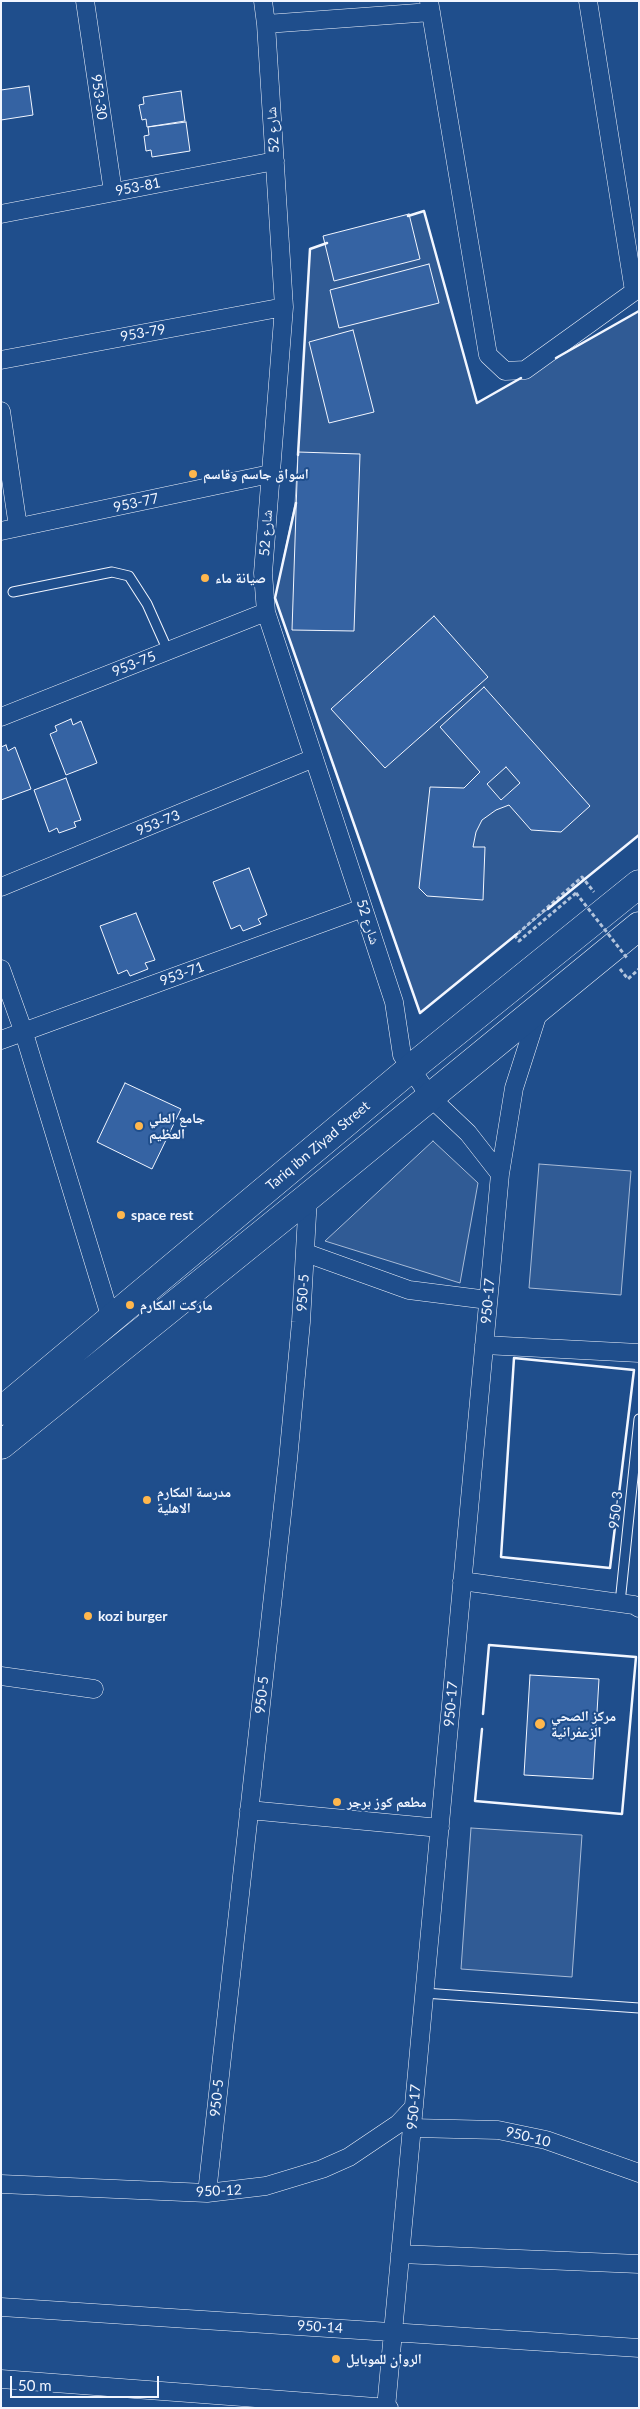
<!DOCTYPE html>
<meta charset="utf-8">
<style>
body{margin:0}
#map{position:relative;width:640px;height:2409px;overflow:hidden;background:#1f4e8c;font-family:Lato,sans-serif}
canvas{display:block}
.frame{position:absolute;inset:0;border:2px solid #f2f6ff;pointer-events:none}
.scale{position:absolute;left:10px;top:2376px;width:149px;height:22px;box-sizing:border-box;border:2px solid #f2f6ff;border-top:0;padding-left:6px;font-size:15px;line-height:18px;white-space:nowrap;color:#f2f6ff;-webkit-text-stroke:4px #1f4e8c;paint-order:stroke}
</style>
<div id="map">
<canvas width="640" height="2409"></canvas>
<div class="frame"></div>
<div class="scale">50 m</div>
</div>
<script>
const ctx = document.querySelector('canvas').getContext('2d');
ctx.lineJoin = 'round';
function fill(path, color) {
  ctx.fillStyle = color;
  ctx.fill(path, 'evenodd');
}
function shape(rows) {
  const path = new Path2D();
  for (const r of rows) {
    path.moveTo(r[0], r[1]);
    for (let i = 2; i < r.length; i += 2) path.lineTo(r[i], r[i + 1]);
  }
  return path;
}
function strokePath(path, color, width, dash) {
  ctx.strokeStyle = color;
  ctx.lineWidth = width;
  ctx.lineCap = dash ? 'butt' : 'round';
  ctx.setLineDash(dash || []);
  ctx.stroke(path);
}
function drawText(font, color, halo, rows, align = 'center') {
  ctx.font = font + ' Lato,"Noto Naskh Arabic",sans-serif';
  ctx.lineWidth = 4;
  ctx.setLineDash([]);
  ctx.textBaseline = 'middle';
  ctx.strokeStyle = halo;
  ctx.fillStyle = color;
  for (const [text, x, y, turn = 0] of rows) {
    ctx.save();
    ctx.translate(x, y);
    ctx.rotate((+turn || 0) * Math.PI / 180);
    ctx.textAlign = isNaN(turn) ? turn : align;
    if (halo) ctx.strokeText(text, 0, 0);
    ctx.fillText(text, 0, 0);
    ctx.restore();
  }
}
const green = shape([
 [424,211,477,403,639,311,639,835,420,1013,275,598,295,504,310,249,424,211],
 [433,1141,478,1183,460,1283,325,1241,433,1141],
 [539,1164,631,1171,621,1295,529,1288,539,1164],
 [471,1828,582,1835,572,1977,461,1969,471,1828]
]);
fill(green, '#305b95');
strokePath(green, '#a8bbd7', 1);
const building = shape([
 [29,86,33,115,1,120,1,90,29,86],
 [181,91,185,121,147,127,146,119,142,120,139,105,144,104,143,97,181,91],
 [186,122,190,151,152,157,151,150,146,151,144,136,149,135,148,127,186,122],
 [409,214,420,259,334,281,323,236,409,214],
 [429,264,439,303,339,328,330,290,429,264],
 [353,330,374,412,329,423,309,342,353,330],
 [298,452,360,454,354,631,292,630,298,452],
 [434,616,488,677,385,768,331,709,434,616],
 [484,687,590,806,561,832,531,830,509,805,496,810,482,820,476,832,473,847,485,847,483,900,427,896,419,888,430,787,464,788,480,772,440,727,484,687],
 [506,767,520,783,501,800,487,784,506,767],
 [71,719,73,725,81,721,97,763,66,775,50,734,57,731,55,726,71,719],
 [6,745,8,751,15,747,31,789,1,800,1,747,6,745],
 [66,778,81,820,74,822,76,827,59,833,57,828,49,832,34,790,66,778],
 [249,868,267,915,258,919,261,924,243,931,240,925,231,929,213,882,249,868],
 [136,913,155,960,145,963,148,969,130,976,127,970,118,974,100,926,136,913],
 [125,1083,181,1109,152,1169,97,1142,125,1083],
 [530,1675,599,1679,593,1779,524,1775,530,1675]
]);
fill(building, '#3563a3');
strokePath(building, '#f2f6ff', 1);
const lane = shape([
 [13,592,112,572,129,576,147,604,168,651],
 [620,1603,639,1419],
 [424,1993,639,2008]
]);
const street = shape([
 [85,1,113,192],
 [263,1,266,24,284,307,263,573,266,612,394,1002,402,1055,430,1097,468,1133,500,1174],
 [429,1,488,355,505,371,525,370,639,288],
 [588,1,634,291],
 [266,24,431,12],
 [1,214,275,161],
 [1,360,284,307],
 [1,411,18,527],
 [1,531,270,474],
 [1,717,266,612],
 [1,887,314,758],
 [1,969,24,1033,111,1319],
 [1,1040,363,908],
 [306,1253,409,1290,488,1300],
 [484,1345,639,1353],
 [462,1581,634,1605,639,1608],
 [1,1676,94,1689],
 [249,1810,440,1828],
 [412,2128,498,2130,546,2140,639,2173],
 [1,2184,207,2193,266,2186,322,2169,349,2157,398,2124,414,2107],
 [207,2193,288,1460,301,1322,308,1197],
 [400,2254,639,2264],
 [1,2307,639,2348],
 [1,2379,389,2408],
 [386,2408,500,1174,514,1088,539,1010]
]);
const primary = shape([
 [1,1411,410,1069,639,884],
 [1,1445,308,1197,639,926]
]);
strokePath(lane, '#f2f6ff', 11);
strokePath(street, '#f2f6ff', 19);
strokePath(primary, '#f2f6ff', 29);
strokePath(shape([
 [576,893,519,941,515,936,582,877,594,892],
 [620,969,628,979,639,969]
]), '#b3c4dc', 3, [4, 2.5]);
strokePath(lane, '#1f4e8c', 9);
strokePath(street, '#1f4e8c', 18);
strokePath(primary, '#1f4e8c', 28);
strokePath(shape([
 [576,893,627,958]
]), '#b3c4dc', 3, [4, 2.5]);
strokePath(shape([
 [408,216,424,211,477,403,521,378],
 [556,358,639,311],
 [298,455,310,249,327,243],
 [296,503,275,598,420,1013,517,934],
 [548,909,639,835],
 [514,1358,634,1370,610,1568,501,1557,514,1358],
 [482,1729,475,1801,622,1814,636,1657,489,1645,483,1714]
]), '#f2f6ff', 2.5);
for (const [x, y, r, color] of [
 [193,474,5,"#ffb74d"],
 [205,578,5,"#ffb74d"],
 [139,1126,5,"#ffb74d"],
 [121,1215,5,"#ffb74d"],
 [130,1305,5,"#ffb74d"],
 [147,1500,5,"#ffb74d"],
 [88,1616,5,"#ffb74d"],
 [540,1724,6,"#ffb74d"],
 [337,1802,5,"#ffb74d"],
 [336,2359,5,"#ffb74d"]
]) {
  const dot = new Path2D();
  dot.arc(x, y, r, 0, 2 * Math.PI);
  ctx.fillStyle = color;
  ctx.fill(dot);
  strokePath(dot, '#1f4e8c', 2);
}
drawText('14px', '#f2f6ff', '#1f4e8c', [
 ["953-30",99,97,82],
 ["شارع 52",273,130,-94],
 ["953-81",138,187,-11],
 ["953-79",143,333,-10],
 ["953-77",136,503,-12],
 ["شارع 52",266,533,-86],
 ["953-75",134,664,-22],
 ["953-73",158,823,-22],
 ["شارع 52",368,922,72],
 ["953-71",182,974,-20],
 ["Tariq ibn Ziyad Street",318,1146,-40],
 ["950-5",303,1293,-86],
 ["950-17",488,1301,-85],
 ["950-3",616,1510,-84],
 ["950-5",262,1695,-84],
 ["950-17",451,1704,-85],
 ["950-5",217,2098,-84],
 ["950-17",414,2107,-85],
 ["950-10",528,2137,14],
 ["950-12",219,2191,-3],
 ["950-14",320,2327,4]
]);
drawText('bold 14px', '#f2f6ff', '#1f4e8c', [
 ["اسواق جاسم وقاسم",203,474],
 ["صيانة ماء",215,578],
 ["جامع العلي",149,1118],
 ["العظيم",149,1134],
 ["space rest",131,1215],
 ["ماركت المكارم",140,1305],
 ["مدرسة المكارم",157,1492],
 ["الاهلية",157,1508],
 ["kozi burger",98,1616],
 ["مركز الصحي",551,1716],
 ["الزعفرانية",551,1732],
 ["مطعم كوز برجر",347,1802],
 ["الروان للموبايل",346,2359]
], 'left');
</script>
